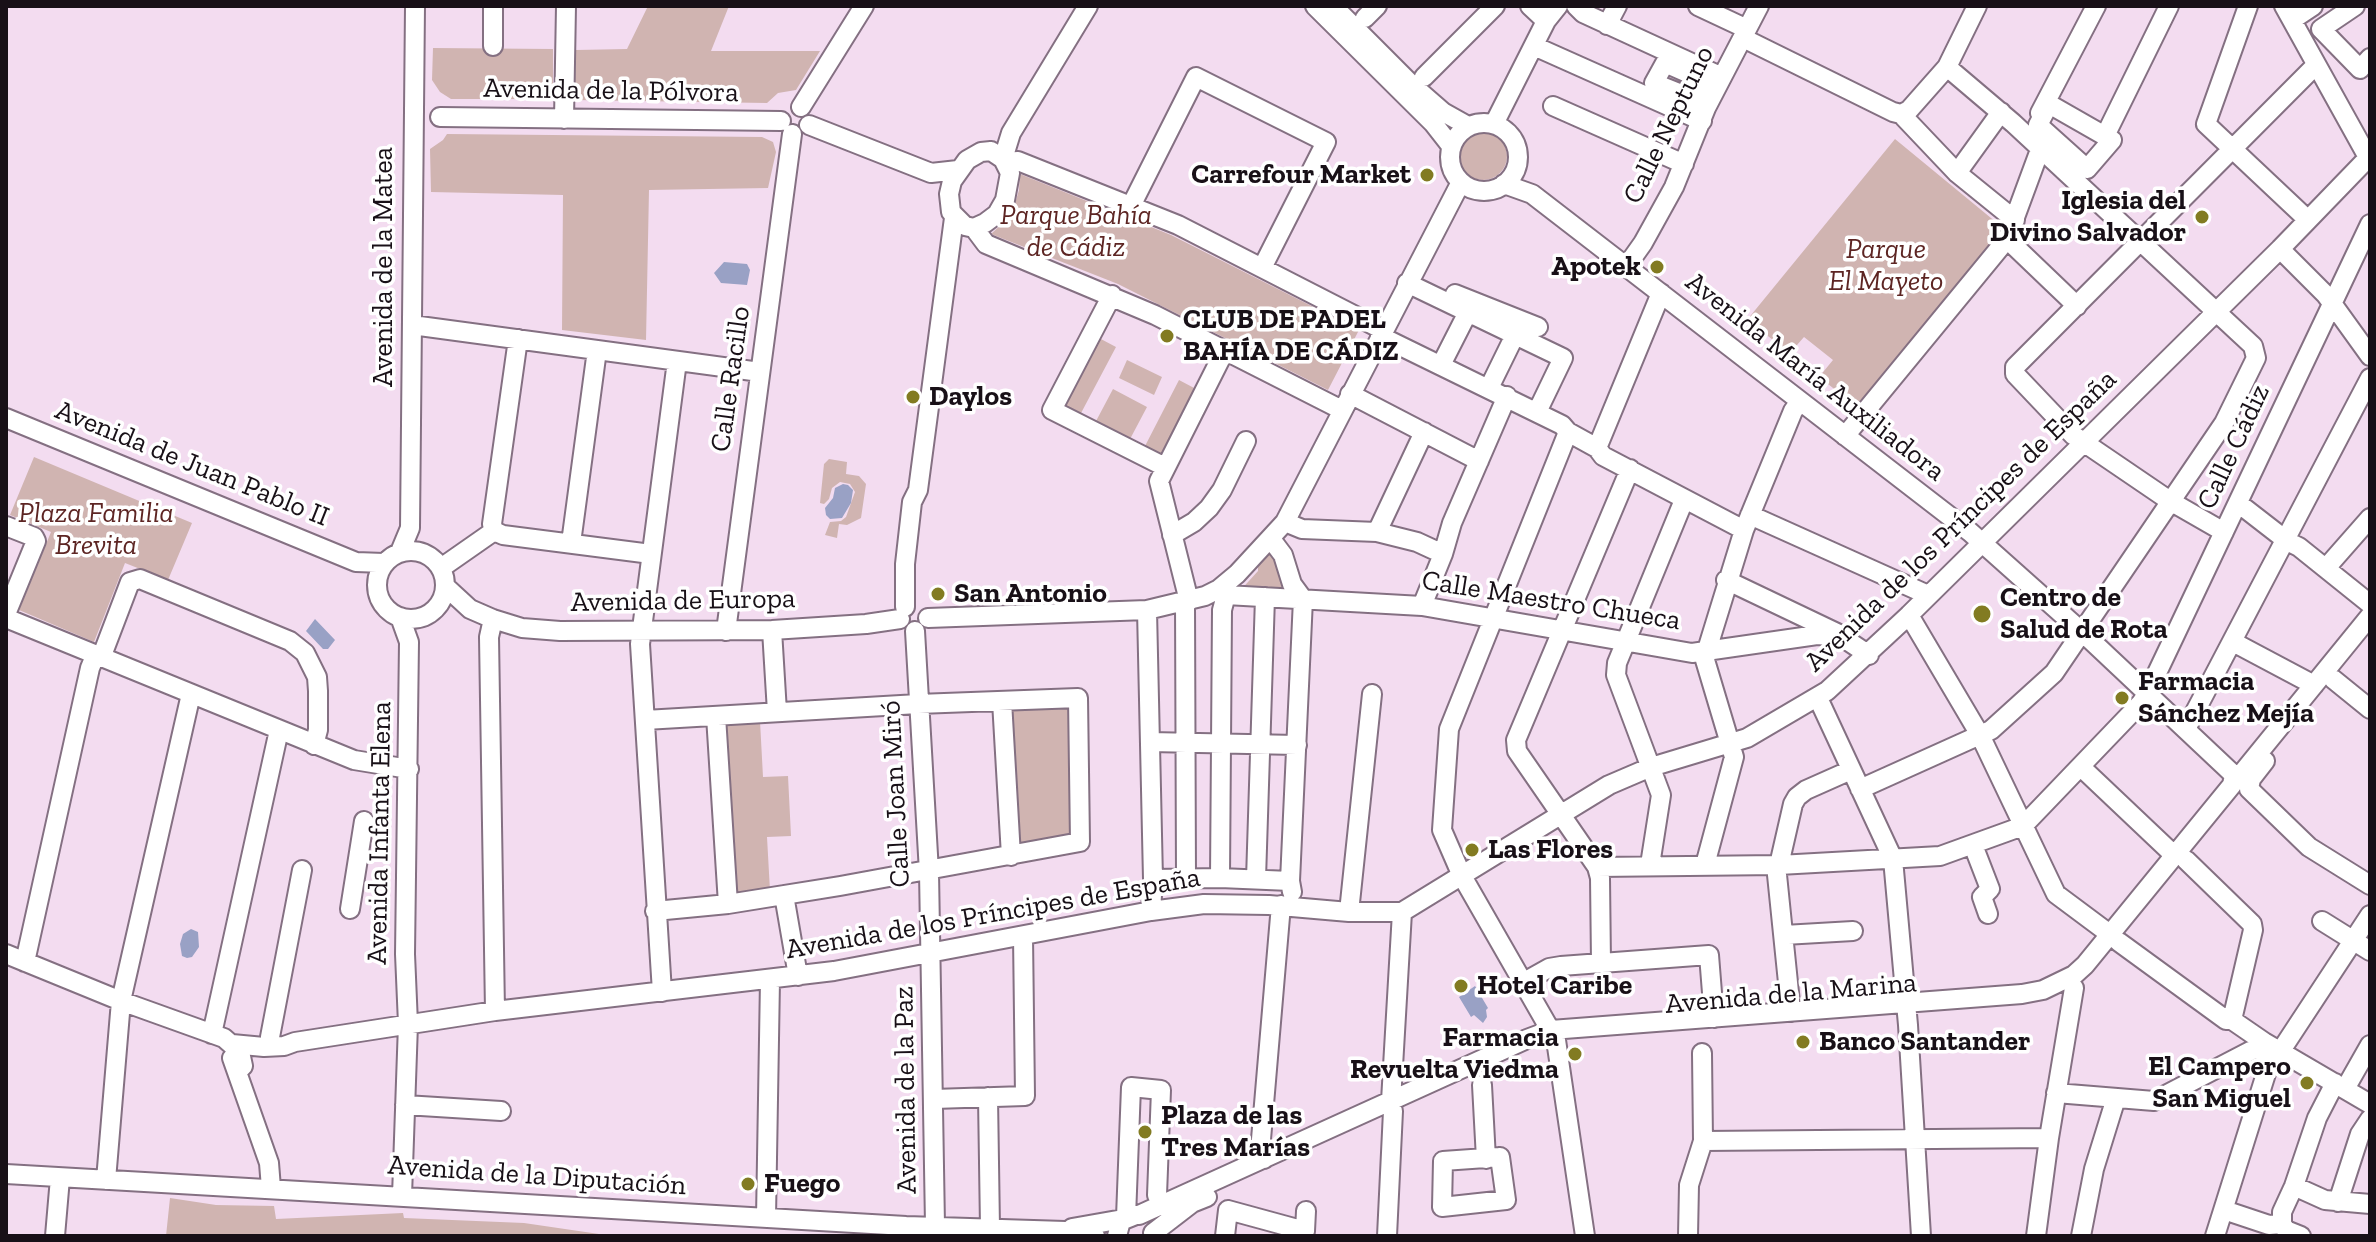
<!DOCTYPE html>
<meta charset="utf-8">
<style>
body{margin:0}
#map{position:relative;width:2376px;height:1242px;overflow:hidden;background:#f3dcf0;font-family:"Zilla Slab",serif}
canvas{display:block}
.frame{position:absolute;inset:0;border:8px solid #181017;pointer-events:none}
</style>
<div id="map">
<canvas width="2376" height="1242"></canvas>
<div class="frame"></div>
</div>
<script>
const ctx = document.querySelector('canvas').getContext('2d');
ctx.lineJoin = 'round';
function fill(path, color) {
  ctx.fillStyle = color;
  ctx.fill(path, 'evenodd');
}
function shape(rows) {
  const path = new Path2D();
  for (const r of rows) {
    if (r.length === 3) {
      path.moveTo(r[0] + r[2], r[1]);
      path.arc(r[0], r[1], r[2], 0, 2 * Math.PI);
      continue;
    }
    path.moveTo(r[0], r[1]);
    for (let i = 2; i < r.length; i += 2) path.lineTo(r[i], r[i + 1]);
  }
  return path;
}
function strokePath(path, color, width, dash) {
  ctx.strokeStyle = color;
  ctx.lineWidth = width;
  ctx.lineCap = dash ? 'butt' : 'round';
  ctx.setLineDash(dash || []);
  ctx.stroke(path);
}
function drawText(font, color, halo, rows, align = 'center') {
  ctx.font = font + ' "Zilla Slab",serif';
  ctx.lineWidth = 7;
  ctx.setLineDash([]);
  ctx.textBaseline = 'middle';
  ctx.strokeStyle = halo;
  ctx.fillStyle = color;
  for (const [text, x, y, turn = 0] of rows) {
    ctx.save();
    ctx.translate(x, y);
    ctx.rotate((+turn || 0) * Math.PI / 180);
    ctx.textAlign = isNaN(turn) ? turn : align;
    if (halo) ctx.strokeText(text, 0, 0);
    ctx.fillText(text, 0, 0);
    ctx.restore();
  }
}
fill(shape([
 [648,6,729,6,711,51,820,51,796,90,778,93,767,103,574,100,576,50,627,49],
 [433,48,553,49,553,99,451,99,440,92,432,80],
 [1483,156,24],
 [447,134,762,137,773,142,776,152,768,188,649,190,646,340,562,330,563,195,431,192,430,149,443,140],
 [1895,139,2008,232,1861,410,1819,377,1833,360,1804,337,1790,353,1747,320],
 [1020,174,1171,235,1359,330,1328,390,1118,284,991,234,1004,222,1014,207,1019,190],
 [1099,338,1116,347,1080,415,1063,406],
 [1127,360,1162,377,1154,395,1119,378],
 [1179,380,1196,389,1161,457,1144,448],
 [1113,389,1147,407,1129,441,1095,423],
 [34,457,192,523,168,580,125,563,94,642,19,610,51,532,10,515],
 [829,459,847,462,846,474,859,476,866,484,861,518,847,525,839,524,837,538,825,535,830,522,841,521,846,517,855,492,850,484,840,482,832,488,829,499,824,504,820,503,824,464],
 [1270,546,1294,595,1238,593,1258,571,1258,566],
 [1073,705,1074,837,1020,847,1010,707],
 [760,721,763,777,788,776,791,836,767,837,770,891,733,896,723,723],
 [170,1198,216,1205,274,1206,276,1219,403,1213,404,1218,524,1223,599,1234,599,1236,166,1236]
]), '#d0b4b1');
fill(shape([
 [724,262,747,264,750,270,747,285,721,283,714,273],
 [843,484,848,485,853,490,851,503,842,518,830,519,826,515,825,508,833,498,835,488],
 [315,619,335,640,328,649,323,649,306,631],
 [191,929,198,932,199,947,192,957,187,958,182,956,180,944,183,934],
 [1475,986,1488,1008,1486,1010,1487,1017,1483,1023,1474,1015,1471,1017,1459,997]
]), '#99a1c5');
const minor = shape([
 [1315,6,1433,123,1451,146],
 [1333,6,1412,85,1443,112,1468,126],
 [1530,6,1546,21],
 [1576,6,1583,13,1722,77],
 [1698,6,1747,29],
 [2248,6,2206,124,2308,220],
 [2284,6,2370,161],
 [2355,6,2321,29,2360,69,2370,58],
 [1365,18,1377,6],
 [2292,20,2313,6],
 [1607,25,1617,6],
 [1743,38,1893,112,1901,114],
 [493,46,493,6],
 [1534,46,1702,121],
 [1665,63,1706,81,1699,101,1654,83,1665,63],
 [1424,77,1495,6],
 [2049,104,2112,140,2087,169,2038,125,2049,104],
 [1553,106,1684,164],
 [801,107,864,6],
 [2040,113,2096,6],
 [1901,114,1957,173,2015,220],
 [1901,114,1909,110,1947,67,1977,6],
 [440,117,781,121],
 [564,119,566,6],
 [1484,157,34],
 [1494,124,1546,21,1558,6],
 [809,125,931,173,958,170],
 [2105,136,2169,6],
 [991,151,1003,159,1010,173,1005,200,997,214,985,223,974,228,965,226,951,212,949,194,952,181,967,160,981,152,991,151],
 [1003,159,1011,133,1088,6],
 [1006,162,1018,161,1178,225,1383,330],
 [1957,173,2001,112],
 [1504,184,1532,194,1970,532,2081,631,2234,775],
 [1131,206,1196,77,1326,142,1262,268],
 [974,228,986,244,1155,315,1342,410],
 [2007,239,2077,306],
 [2280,249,2326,295,2370,356],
 [1626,267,1643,243,1674,187,1706,108,1759,6],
 [1407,283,1563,358,1537,412],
 [1455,294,1538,327],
 [1112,295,1052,410,1165,467],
 [412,325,760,372],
 [1380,336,1562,425,1568,432,1597,448,1603,456,1744,530],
 [1441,365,1468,312],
 [1489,388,1515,335],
 [1350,394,1479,461],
 [6,418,356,562,384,563],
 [1568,432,1449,729,1442,830,1462,876,1556,1040,1585,1236],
 [1845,436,2007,239,2038,155,2042,150],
 [1597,448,1661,293],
 [2238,503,2287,541,2299,547,2370,604],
 [1750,515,1928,595],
 [1285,522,1302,529,1377,532,1417,542,1443,554],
 [6,526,34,537,36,541,6,614],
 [494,531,492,524,518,339],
 [494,531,503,535,651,554],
 [1377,532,1424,432],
 [2224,532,2170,501,2073,435,2015,374,2015,367,2316,65],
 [1172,535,1194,522,1209,508,1222,490,1246,441],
 [1271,539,1283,555,1292,584,1303,599],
 [571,543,597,350],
 [411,585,34],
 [400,552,410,528,415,6],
 [441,568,494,531],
 [2326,568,2370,518],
 [1726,580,1837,633],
 [445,586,470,609,493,619,522,628,560,631,772,630,866,624,900,619],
 [1219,589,1226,595,1422,606,1692,653,1817,635,1842,637,1869,655],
 [1189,601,1159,481,1224,352],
 [1185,602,1186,878],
 [1422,606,1443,554,1452,523,1507,396],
 [905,607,905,564,912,502,918,490,954,218],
 [1147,610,1153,879],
 [1909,615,1980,735,2056,894,2111,935],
 [400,617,409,642,405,954,408,1024,402,1196],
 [6,618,354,760,409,769],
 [928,618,1147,610,1205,596,1219,589,1237,574,1285,522,1461,182],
 [493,619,489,637,495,1011],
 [772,630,777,712],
 [726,631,792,134],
 [915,631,929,872,935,1225],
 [2233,642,2314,685],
 [101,658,130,582,140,579,290,641,305,653,317,677,318,691,318,730,314,745],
 [2333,679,2370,709],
 [1818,698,1893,859,1908,1025,1921,1236],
 [1002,701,1011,856],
 [716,716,728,904],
 [645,720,918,704,1078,698,1080,842,840,886,728,904,655,911],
 [2186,729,2370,378],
 [1150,742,1297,745],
 [2081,767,2175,856],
 [2243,772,2370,616],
 [1860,789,1991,730,2054,673,2224,423,2256,358,2253,346,2013,123,1947,67],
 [2249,789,2251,779,2265,761],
 [2249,789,2309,847,2370,885],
 [1973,845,1990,889,1982,897,1988,914],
 [2186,860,2252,924,2253,930,2232,1020],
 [1650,865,1661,795,1616,675,1617,663,1684,500],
 [1705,865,1734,757,1705,660,1707,650,1744,530,1793,411,1800,401],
 [1776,865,1791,1012],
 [1779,865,1793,804,1797,797,1806,790,1851,770],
 [1597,867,1779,865,1940,856,2023,826,2141,703,2147,694,2370,224],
 [1220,878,1222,610,1226,595],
 [1256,879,1265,597],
 [1290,881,1303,599],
 [784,895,798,976],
 [350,909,364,821],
 [1151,911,1153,879,1220,878,1290,881,1292,892],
 [1349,912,1372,694],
 [2322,921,2370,951],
 [1784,935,1853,931],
 [2119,942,2226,1020,2232,1020,2264,1042,2370,1104],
 [6,954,121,1001,224,1038,240,1052,243,1066],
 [25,962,90,668,95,656],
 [1601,963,1600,878,1597,867,1517,751,1516,740,1630,469],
 [1524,982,1549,968,1561,966,1709,955,1714,1018],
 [662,992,640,644,677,361],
 [212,1034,279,730],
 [270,1037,302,870],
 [232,1044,264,1047,284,1046,295,1042,495,1011,834,971,1151,911,1204,904,1269,905,1349,912,1402,912,1609,785,1651,767,1747,738,1827,691,1909,615,2280,249,2367,159],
 [2280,1052,2370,915],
 [232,1058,269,1163,271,1188],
 [1482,1085,1486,1159],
 [2345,1089,2370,1045],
 [2056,1093,2154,1101,2258,1047,2264,1042],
 [988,1097,990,1228],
 [934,1099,1025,1096,1023,936],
 [1391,1101,1402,912],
 [405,1105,501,1111],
 [1703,1141,2049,1138],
 [1500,1157,1506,1200,1442,1207,1443,1161,1500,1157],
 [1264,1159,1260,1151,1281,905],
 [6,1174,906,1226,1065,1231,1095,1236],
 [106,1180,121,1001,191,694],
 [2294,1186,2325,1200,2370,1204],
 [2338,1202,2360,1134,2370,1119],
 [2224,1210,2269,1225,2282,1224],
 [1139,1215,1527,1039,1551,1030,2022,994,2043,990,2074,975,2085,965,2232,785,2234,775],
 [1126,1217,1131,1087,1161,1090,1157,1195,1161,1204],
 [766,1218,770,980],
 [1072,1228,1123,1219],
 [1153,1233,1192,1203,1207,1197],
 [55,1236,60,1178],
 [1117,1236,1121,1221,1136,1215],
 [1225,1236,1228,1210,1305,1231,1306,1211],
 [1387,1236,1393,1111],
 [1688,1236,1689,1185,1703,1141,1702,1053],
 [2036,1236,2049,1138,2074,988],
 [2081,1236,2094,1169,2116,1098],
 [2215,1236,2270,1061,2258,1047],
 [2301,1236,2286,1230,2282,1224,2282,1212,2294,1186,2317,1118,2335,1083]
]);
strokePath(minor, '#847082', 22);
strokePath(minor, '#fff', 18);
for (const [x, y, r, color] of [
 [1427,175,8,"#827b22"],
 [2202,217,8,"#827b22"],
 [1657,267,8,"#827b22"],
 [1167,336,8,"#827b22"],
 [913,397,8,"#827b22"],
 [938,594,8,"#827b22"],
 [1982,614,10,"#827b22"],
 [2122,698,8,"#827b22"],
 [1472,850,8,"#827b22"],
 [1461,986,8,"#827b22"],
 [1803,1042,8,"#827b22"],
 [1575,1054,8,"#827b22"],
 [2307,1083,8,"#827b22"],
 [1145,1132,8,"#827b22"],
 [748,1184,8,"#827b22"]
]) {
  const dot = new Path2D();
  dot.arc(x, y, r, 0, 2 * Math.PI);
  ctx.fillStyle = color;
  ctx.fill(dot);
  strokePath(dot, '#fff', 3);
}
drawText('28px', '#181017', '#fff', [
 ["Avenida de la Pólvora",611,91,1],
 ["Calle Neptuno",1669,125,-64],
 ["Avenida de la Matea",384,267,-90],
 ["Avenida María Auxiliadora",1815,377,38],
 ["Calle Racillo",731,379,-82],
 ["Calle Cádiz",2234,447,-65],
 ["Avenida de Juan Pablo II",192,464,22],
 ["Avenida de los Príncipes de España",1961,521,-44],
 ["Avenida de Europa",683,601,-1],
 ["Calle Maestro Chueca",1551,601,9],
 ["Calle Joan Miró",896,794,-93],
 ["Avenida Infanta Elena",380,833,-89],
 ["Avenida de los Príncipes de España",993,914,-10],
 ["Avenida de la Marina",1791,994,-5],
 ["Avenida de la Paz",906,1090,-91],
 ["Avenida de la Diputación",537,1176,4]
]);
drawText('bold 28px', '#181017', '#fff', [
 ["Carrefour Market",1411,175,"right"],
 ["Iglesia del",2186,201,"right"],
 ["Divino Salvador",2186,233,"right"],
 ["Apotek",1641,267,"right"],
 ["CLUB DE PADEL",1183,320],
 ["BAHÍA DE CÁDIZ",1183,352],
 ["Daylos",929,397],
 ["San Antonio",954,594],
 ["Centro de",2000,598],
 ["Salud de Rota",2000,630],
 ["Farmacia",2138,682],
 ["Sánchez Mejía",2138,714],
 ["Las Flores",1488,850],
 ["Hotel Caribe",1477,986],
 ["Farmacia",1559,1038,"right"],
 ["Revuelta Viedma",1559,1070,"right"],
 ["Banco Santander",1819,1042],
 ["El Campero",2291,1067,"right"],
 ["San Miguel",2291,1099,"right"],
 ["Plaza de las",1161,1116],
 ["Tres Marías",1161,1148],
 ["Fuego",764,1184]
], 'left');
drawText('italic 28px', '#5d2523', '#fff', [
 ["Parque Bahía",1076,216],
 ["de Cádiz",1076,248],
 ["Parque",1886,250],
 ["El Mayeto",1886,282],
 ["Plaza Familia",96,514],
 ["Brevita",96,546]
]);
</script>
